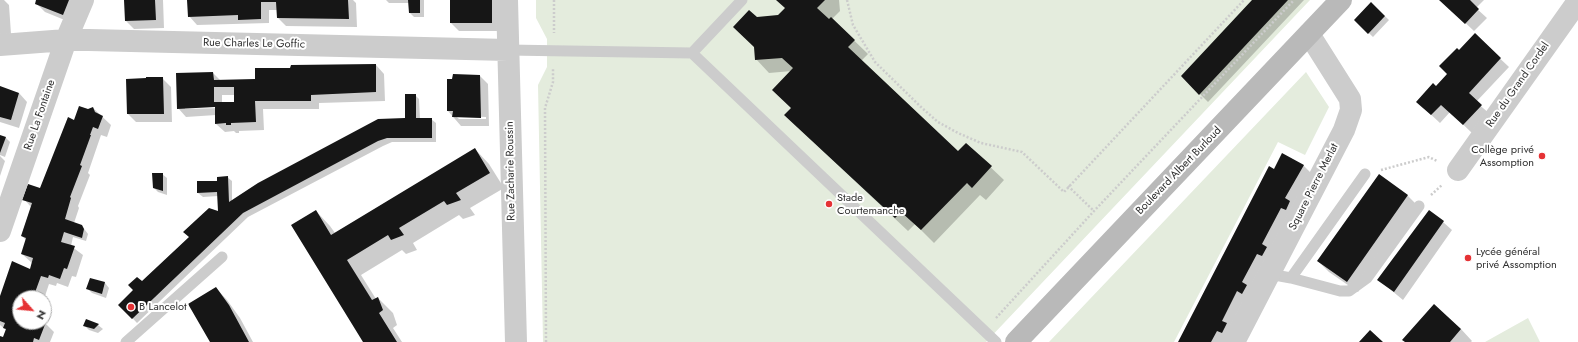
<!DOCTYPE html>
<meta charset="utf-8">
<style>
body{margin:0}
#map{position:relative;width:1578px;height:342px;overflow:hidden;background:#fff;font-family:Jost,sans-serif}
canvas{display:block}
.north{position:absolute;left:12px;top:290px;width:40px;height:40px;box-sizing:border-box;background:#fff;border:1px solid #acacac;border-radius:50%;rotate:117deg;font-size:11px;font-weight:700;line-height:16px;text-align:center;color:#2f2f2f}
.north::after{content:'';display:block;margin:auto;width:14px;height:18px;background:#e53235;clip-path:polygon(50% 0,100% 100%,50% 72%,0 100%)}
</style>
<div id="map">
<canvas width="1578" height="342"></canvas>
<div class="north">N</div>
</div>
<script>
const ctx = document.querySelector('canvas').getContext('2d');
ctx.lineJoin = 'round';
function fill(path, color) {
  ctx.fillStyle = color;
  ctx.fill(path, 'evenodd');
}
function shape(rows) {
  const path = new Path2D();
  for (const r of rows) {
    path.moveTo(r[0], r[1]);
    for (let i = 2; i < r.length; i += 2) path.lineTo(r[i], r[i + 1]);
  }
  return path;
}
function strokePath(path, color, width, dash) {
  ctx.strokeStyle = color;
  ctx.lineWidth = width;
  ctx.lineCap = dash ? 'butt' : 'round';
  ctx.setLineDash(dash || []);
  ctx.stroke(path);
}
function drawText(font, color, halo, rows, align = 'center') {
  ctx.font = font + ' Jost,sans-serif';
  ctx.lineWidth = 4;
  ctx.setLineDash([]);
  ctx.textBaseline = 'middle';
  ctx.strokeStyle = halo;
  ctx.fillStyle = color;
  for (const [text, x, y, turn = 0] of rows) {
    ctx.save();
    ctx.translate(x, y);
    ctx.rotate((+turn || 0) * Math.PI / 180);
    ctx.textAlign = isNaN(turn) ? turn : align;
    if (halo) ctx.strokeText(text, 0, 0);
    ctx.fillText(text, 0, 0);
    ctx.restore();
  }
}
fill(shape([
 [536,0,1310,0,986,342,543,342,538,85,547,67,547,39,536,18],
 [1306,72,1329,107,1305,155,1278,142,1174,342,1049,342],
 [1528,318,1540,342,1485,342]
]), '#e4ecdd');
fill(shape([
 [0,0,4,0,9,5,11,34,0,35],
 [38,0,81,0,72,23,45,12,36,3],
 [131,0,163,0,164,28,134,29,126,21],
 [188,0,353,0,356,3,357,27,286,26,278,18,278,10,269,10,269,23,197,25,189,16],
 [386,0,424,0,424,17,414,17,410,13,409,3,389,3],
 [451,0,498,0,500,31,459,31,451,23],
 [777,0,839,0,840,11,832,19,868,54,861,61,958,152,966,144,1004,180,986,200,980,195,934,243,915,224,908,231,785,115,792,108,792,71,769,73,756,59,756,18,778,16,786,8],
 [1254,0,1304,0,1208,102,1182,76],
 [1441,0,1484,0,1476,8,1487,18,1474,31],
 [1371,3,1389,20,1373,37,1355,20],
 [1475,35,1509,67,1476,102,1490,114,1472,133,1450,112,1440,123,1426,110,1436,88,1448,74,1459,52],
 [376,65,384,74,385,101,319,103,319,109,263,109,264,130,239,131,239,133,236,133,234,131,225,132,216,124,216,115,186,117,178,108,213,73,221,81,256,80],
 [222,95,235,95,236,103,222,103],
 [219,106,220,108,185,109,185,107],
 [480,76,488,84,489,126,461,126,448,111,448,80],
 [456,116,486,117,486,119,459,119],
 [162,78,171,87,172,122,136,122,128,114],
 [0,88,19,93,27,102,19,128,0,122],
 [415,95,419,99,420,119,431,119,436,123,436,142,392,142,383,146,248,217,137,323,120,305,219,213,218,196,203,197,198,193,227,177,232,181,232,201,406,119],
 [93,108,111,125,107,137,101,135,88,173,90,175,78,206,79,208,74,223,82,226,88,234,86,241,73,237,71,246,83,255,76,277,72,276,68,287,57,283,56,286,49,284,44,299,20,298,20,322,45,323,54,332,50,342,0,342,0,337,3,338,6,330,0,325,0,300,30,270,32,263,22,254,26,240,22,236,31,207,24,199,40,189,75,121],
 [0,136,6,138,10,142,5,157,0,155],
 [475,149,489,164,504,188,470,208,475,215,463,219,459,215,413,243,417,250,406,254,402,250,361,275,376,299,378,298,393,313,397,325,393,328,402,342,364,342,316,211,330,226,335,233],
 [0,156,5,161,0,176],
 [1303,165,1316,178,1237,342,1179,342,1275,170],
 [162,174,167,178,167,195,158,192,154,188],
 [1379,175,1408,196,1419,207,1358,292,1329,272,1318,261],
 [1443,222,1452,230,1403,300,1379,280],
 [91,279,105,283,109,288,106,298,92,293,88,289],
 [216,288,227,300,240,318,253,342,212,342],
 [1434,306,1461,329,1472,341,1471,342,1406,342],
 [86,321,98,325,103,329,98,333,89,330,84,325]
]), '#0003');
fill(shape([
 [36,0,69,0,63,15,35,4],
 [124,0,155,0,156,20,125,21],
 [187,0,348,0,349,19,277,18,276,2,261,2,261,19,238,20,238,15,188,17],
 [408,0,420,0,420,13,409,13],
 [450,0,492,0,492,23,450,23],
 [776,0,825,0,817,8,829,19,831,17,855,40,848,47,958,151,966,143,992,166,972,188,967,183,921,230,901,212,895,218,784,115,791,108,772,90,793,68,782,58,755,60,754,47,733,27,749,10,757,17,778,15,785,8],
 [1252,0,1288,0,1199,95,1181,76],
 [1439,0,1470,0,1479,9,1465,24],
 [1371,2,1385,16,1368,34,1354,20],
 [1475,33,1501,58,1469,93,1482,105,1463,125,1441,105,1431,115,1416,102,1433,83,1436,86,1447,74,1439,66,1457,48,1459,50],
 [376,64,376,92,311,95,311,101,255,101,256,122,231,123,231,125,226,125,226,123,215,124,215,107,177,109,176,73,213,72,214,80,255,79,255,68,290,68,291,65],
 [214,87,234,87,234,102,214,102],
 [453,74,480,75,481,118,452,117,453,111,447,111,447,79,452,79],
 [146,77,163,77,164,114,127,114,126,79,146,78],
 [0,86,19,93,11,120,0,117],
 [405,94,416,94,416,118,432,118,432,138,387,138,378,141,243,213,132,319,118,305,133,290,128,285,137,277,142,281,189,237,183,232,209,208,218,211,217,192,197,193,197,181,217,181,217,177,228,176,229,202,258,183,378,119,405,118],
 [79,106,88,109,93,107,95,112,103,116,98,129,93,127,90,135,91,135,80,165,82,166,70,197,71,198,65,219,82,225,84,229,82,238,64,232,61,242,75,246,67,269,64,268,60,279,49,275,48,278,41,276,33,298,20,298,20,322,46,322,39,340,34,338,33,342,0,342,0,336,3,337,6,329,3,328,5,323,0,321,0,296,12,261,30,269,33,258,21,254,26,238,21,236,32,203,22,200,28,184,40,188,68,117,74,120],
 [0,135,6,137,0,153],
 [475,148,490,173,456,193,461,200,447,205,444,201,399,228,404,235,391,240,388,235,347,260,372,300,378,297,383,310,379,313,397,342,363,342,291,225,316,210,331,235],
 [1282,153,1304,165,1285,198,1290,201,1286,210,1281,208,1262,244,1267,247,1262,256,1257,254,1242,282,1247,285,1242,294,1237,291,1222,321,1227,323,1222,333,1217,331,1211,342,1178,342,1269,166,1274,169],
 [152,173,163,173,163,191,153,188],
 [1379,174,1408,195,1347,282,1317,261],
 [1429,210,1444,221,1394,292,1377,280],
 [90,278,105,282,102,294,86,289],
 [216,287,229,305,249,342,210,342,188,304],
 [1434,304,1461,329,1450,342,1405,342,1402,340],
 [86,319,99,324,94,329,83,326],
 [1370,330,1383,342,1359,342]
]), '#161616');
strokePath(shape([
 [554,0,554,33],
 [847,0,853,25,875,62,922,108,938,122,958,133,981,143,1022,152,1064,192,1244,0],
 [1381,170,1429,157,1437,161],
 [1068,186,1094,211],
 [1431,195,1442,185],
 [996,318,1094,211,1294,0],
 [546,342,545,108,553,82,553,68]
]), '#ccc', 2.5, [2, 2]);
strokePath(shape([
 [508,50,692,53,996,342],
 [692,53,742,0],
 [1269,274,1291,278,1340,291,1349,291,1367,278,1419,206],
 [1291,278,1365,174],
 [126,342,222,257]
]), '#ccc', 11);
strokePath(shape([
 [507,0,516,342],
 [0,45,66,40,89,40,508,50],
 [1458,170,1578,1],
 [0,231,66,40,83,0],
 [1234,342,1344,130,1351,110,1350,99,1345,91,1309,34]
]), '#ccc', 22);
strokePath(shape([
 [1016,342,1341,0]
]), '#b9b9b9', 22);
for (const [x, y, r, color] of [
 [1542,156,4,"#e53235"],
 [829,204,4,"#e53235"],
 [1468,258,4,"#e53235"],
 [131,307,4,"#e53235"]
]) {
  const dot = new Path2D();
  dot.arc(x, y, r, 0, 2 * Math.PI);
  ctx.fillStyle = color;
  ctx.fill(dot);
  strokePath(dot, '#fff', 1.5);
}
drawText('11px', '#2f2f2f', '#fff', [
 ["Rue Charles Le Goffic",254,44,1],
 ["Rue du Grand Cordel",1518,85,-55],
 ["Rue La Fontaine",40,115,-71],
 ["Rue Zacharie Roussin",511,171,-91],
 ["Boulevard Albert Burloud",1179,171,-46],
 ["Square Pierre Merlat",1314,187,-63]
]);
drawText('11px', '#2f2f2f', '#fff', [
 ["Collège privé",1534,150,"right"],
 ["Assomption",1534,163,"right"],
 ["Stade",837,198],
 ["Courtemanche",837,211],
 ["Lycée général",1476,252],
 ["privé Assomption",1476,265],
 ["B Lancelot",139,307]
], 'left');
</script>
